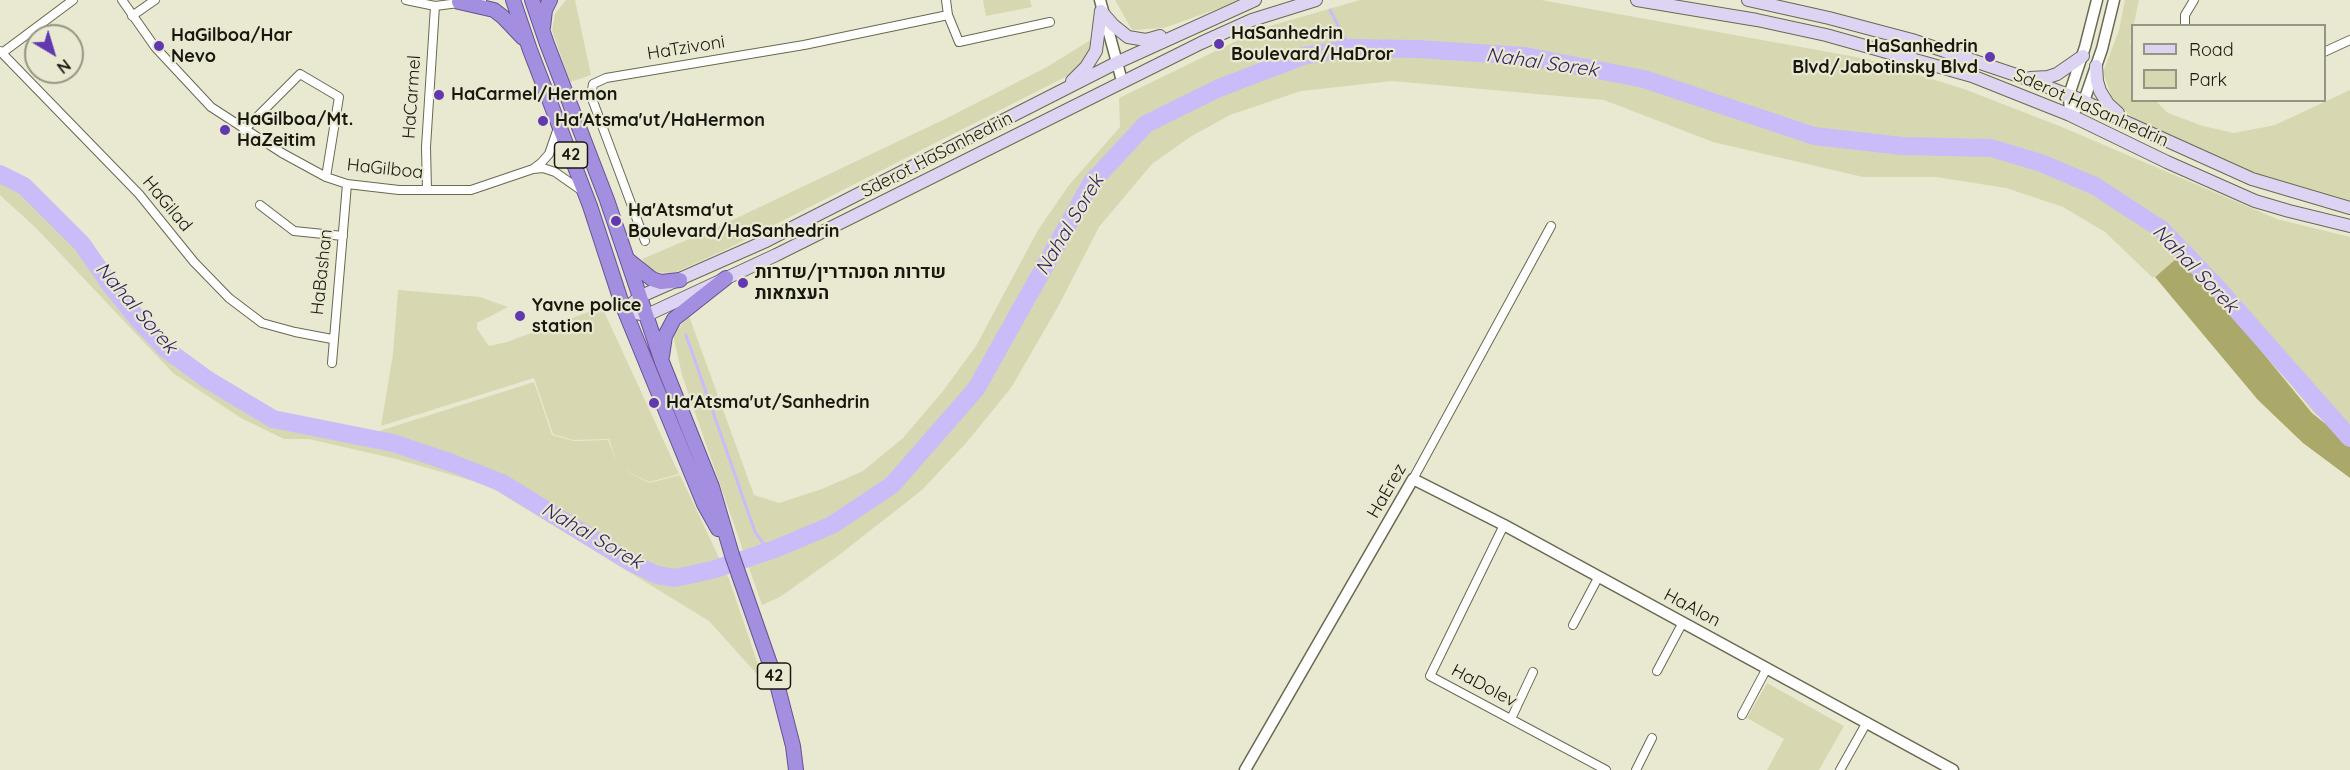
<!DOCTYPE html>
<meta charset="utf-8">
<style>
body{margin:0}
#map{position:relative;width:2350px;height:770px;overflow:hidden;background:#e9e9d1;font-family:Quicksand,sans-serif}
canvas{display:block}
.legend{position:absolute;left:2131px;top:24px;width:195px;height:78px;box-sizing:border-box;background:#e9e9d1;border:2px solid #959584;margin:0;padding:8px 10px;list-style:none;font-size:18px;color:#181810}
.legend li{display:flex;align-items:center;gap:12px;height:30px}
.legend b{width:30px;border:2px solid #959584}
.north{position:absolute;left:24px;top:24px;width:60px;height:60px;box-sizing:border-box;background:#e9e9d1;border:2px solid #959584;border-radius:50%;rotate:142deg;font-size:16px;font-weight:700;line-height:24px;text-align:center;color:#181810}
.north::after{content:'';display:block;margin:auto;width:21px;height:27px;background:#6238b0;clip-path:polygon(50% 0,100% 100%,50% 72%,0 100%)}
</style>
<div id="map">
<canvas width="2350" height="770"></canvas>
<ul class="legend">
<li><b style="height:8px;background:#ddd4f4"></b>Road</li>
<li><b style="height:16px;background:#d7d8b1"></b>Park</li>
</ul>
<div class="north">N</div>
</div>
<script>
const ctx = document.querySelector('canvas').getContext('2d');
ctx.lineJoin = 'round';
function fill(path, color) {
  ctx.fillStyle = color;
  ctx.fill(path, 'evenodd');
}
function shape(rows) {
  const path = new Path2D();
  for (const r of rows) {
    path.moveTo(r[0], r[1]);
    for (let i = 2; i < r.length; i += 2) path.lineTo(r[i], r[i + 1]);
  }
  return path;
}
function strokePath(path, color, width, dash) {
  ctx.strokeStyle = color;
  ctx.lineWidth = width;
  ctx.lineCap = dash ? 'butt' : 'round';
  ctx.setLineDash(dash || []);
  ctx.stroke(path);
}
function drawText(font, color, halo, rows, align = 'center') {
  ctx.font = font + ' Quicksand,Heebo,sans-serif';
  ctx.lineWidth = 4.5;
  ctx.setLineDash([]);
  ctx.textBaseline = 'middle';
  ctx.strokeStyle = halo;
  ctx.fillStyle = color;
  for (const [text, x, y, turn = 0] of rows) {
    ctx.save();
    ctx.translate(x, y);
    ctx.rotate((+turn || 0) * Math.PI / 180);
    ctx.textAlign = isNaN(turn) ? turn : align;
    if (halo) ctx.strokeText(text, 0, 0);
    ctx.fillText(text, 0, 0);
    ctx.restore();
  }
}
fill(shape([
 [566,0,575,0,591,75,570,82,552,30,555,14],
 [983,0,1030,0,1032,7,986,16],
 [1115,0,1242,0,1164,28,1132,30],
 [1360,0,1541,0,1867,59,1964,89,2062,127,2277,219,2350,237,2350,429,2343,436,2314,413,2209,286,2177,259,2153,278,2105,232,2063,207,2006,188,1936,177,1863,177,1713,142,1604,100,1392,81,1301,91,1230,115,1190,137,1152,164,1099,227,1059,305,1011,388,966,443,922,490,899,508,839,555,780,597,762,605,682,375,673,335,689,316,754,495,779,503,822,489,863,471,903,438,943,391,976,346,1038,230,1069,185,1120,127,1119,98,1263,28],
 [2125,0,2139,0,2130,42,2132,51,2132,100,2156,101,2168,113,2203,126,2234,133,2275,125,2350,90,2350,201,2279,185,2134,119,2112,98,2103,72,2119,30],
 [1092,39,1094,47,1079,70,727,249,674,273,651,272,642,259,722,225,945,119,1047,67],
 [0,172,111,274,172,346,201,370,289,429,373,433,534,382,552,435,574,441,608,440,617,462,609,439,573,440,553,434,534,378,381,426,393,354,398,290,480,297,508,307,477,323,477,329,489,346,507,342,602,307,679,474,649,482,619,467,649,483,680,475,729,579,764,682,709,621,487,485,396,459,309,439,284,439,241,418,173,373,37,229,0,195],
 [1767,683,1844,726,1819,770,1767,770,1784,739,1747,718]
]), '#d7d8b1');
fill(shape([
 [2176,259,2209,287,2312,413,2343,438,2350,431,2350,478,2303,443,2258,400,2155,277]
]), '#aaa969');
strokePath(shape([
 [1330,10,1350,48],
 [686,335,755,532,766,547,775,549]
]), '#c9bcf8', 3);
strokePath(shape([
 [0,174,24,186,82,244,109,283,138,319,167,350,208,380,273,419,393,443,452,463,502,483,632,563,657,575,675,578,712,570,775,549,832,525,892,485,976,389,1092,182,1146,124,1219,88,1303,56,1350,48,1417,49,1525,56,1644,79,1814,136,1902,146,1991,148,2041,163,2095,186,2161,229,2213,283,2350,438]
]), '#c9bcf8', 18);
const minor = shape([
 [122,0,155,47,211,107,282,153,326,177,347,184,399,190,471,190,533,169,543,168,555,172,585,193],
 [406,0,435,6,482,0],
 [948,15,959,42,1050,22],
 [132,16,155,0],
 [2185,26,2185,15,2194,0],
 [0,51,139,194,194,262,229,298,262,323,295,332,332,339],
 [2324,52,2350,40],
 [2,53,73,0],
 [244,130,300,74,339,97,326,177],
 [533,169,541,163,549,154,559,125],
 [427,190,426,147,435,6],
 [260,205,294,231,343,236],
 [645,241,591,96,593,84,606,78,804,45,948,15,946,0],
 [332,363,347,184],
 [1413,479,1551,226],
 [1504,525,1430,676,1606,770],
 [1573,625,1599,576],
 [1657,671,1683,622],
 [1742,715,1767,668],
 [1511,719,1533,672],
 [1636,770,1652,738],
 [1840,770,1867,722]
]);
const tertiary = shape([
 [1100,0,1122,81],
 [2070,115,2084,101,2102,49,2114,0],
 [2070,115,2069,95,2085,47,2097,0],
 [1245,770,1413,479,1504,525,1953,770]
]);
const secondary = shape([
 [1637,0,1757,20,1826,35,1972,76,2070,115,2167,162,2255,201,2289,211,2350,226],
 [1748,0,1829,18,1912,40,2019,76,2084,101,2130,124,2252,179,2350,208],
 [1101,11,1113,25,1128,37,1146,40,1160,36],
 [2096,66,2097,81,2100,91,2108,104,2118,113],
 [2030,78,2048,77,2057,74,2083,56],
 [1072,81,1086,67,1096,51,1101,11],
 [625,311,647,315,776,255,1201,43,1252,20,1316,0],
 [625,311,639,297,766,241,1116,63,1255,0]
]);
const trunk = shape([
 [513,0,530,50,590,206,622,304,704,504,718,529],
 [532,0,547,44,607,200,662,362,712,487,732,555,777,684,793,746,796,770],
 [459,2,494,10,503,17,523,38],
 [543,27,545,10,550,0],
 [627,259,652,279,661,282,680,280],
 [662,356,665,336,674,319,726,278]
]);
strokePath(minor, '#696953', 10);
strokePath(tertiary, '#696953', 13);
strokePath(secondary, '#696953', 14);
strokePath(trunk, '#655293', 16);
strokePath(minor, '#fff', 8);
strokePath(tertiary, '#fff', 10);
strokePath(secondary, '#ddd4f4', 12);
strokePath(trunk, '#a48ee0', 14);
for (const [x, y, r, color] of [
 [1219,44,6,"#6238b0"],
 [159,46,6,"#6238b0"],
 [1990,57,6,"#6238b0"],
 [439,95,6,"#6238b0"],
 [543,121,6,"#6238b0"],
 [225,130,6,"#6238b0"],
 [616,221,6,"#6238b0"],
 [743,283,6,"#6238b0"],
 [520,316,6,"#6238b0"],
 [654,403,6,"#6238b0"]
]) {
  const dot = new Path2D();
  dot.arc(x, y, r, 0, 2 * Math.PI);
  ctx.fillStyle = color;
  ctx.fill(dot);
  strokePath(dot, '#e9e9d1', 2);
}
for (const [x, y, w] of [
 [571,155,33],
 [774,676,33]
]) {
  const box = new Path2D();
  box.roundRect(x - w / 2, y - 13, w, 26, 4.5);
  ctx.fillStyle = '#e9e9d1';
  ctx.fill(box);
  strokePath(box, '#181810', 1.5);
}
drawText('bold 16px', '#181810', null, [
 ["42",571,155],
 ["42",774,676]
]);
drawText('bold 18px', '#181810', '#e9e9d1', [
 ["HaSanhedrin",1231,34],
 ["Boulevard/HaDror",1231,55],
 ["HaGilboa/Har",171,36],
 ["Nevo",171,57],
 ["HaSanhedrin",1978,47,"right"],
 ["Blvd/Jabotinsky Blvd",1978,68,"right"],
 ["HaCarmel/Hermon",451,95],
 ["HaGilboa/Mt.",237,120],
 ["HaZeitim",237,141],
 ["Ha'Atsma'ut/HaHermon",555,121],
 ["Ha'Atsma'ut",628,211],
 ["Boulevard/HaSanhedrin",628,232],
 ["שדרות הסנהדרין/שדרות",755,273],
 ["העצמאות",755,294],
 ["Yavne police",532,306],
 ["station",532,327],
 ["Ha'Atsma'ut/Sanhedrin",666,403]
], 'left');
drawText('18px', '#181810', '#e9e9d1', [
 ["HaTzivoni",686,48,-9],
 ["HaCarmel",412,97,-86],
 ["Sderot HaSanhedrin",2091,108,24],
 ["Sderot HaSanhedrin",937,155,-27],
 ["HaGilboa",385,169,6],
 ["HaGilad",167,204,50],
 ["HaBashan",322,272,-84],
 ["HaErez",1387,491,-60],
 ["HaAlon",1692,608,28],
 ["HaDolev",1484,686,28]
]);
drawText('italic 20px', '#361e63', '#e9e9d1', [
 ["Nahal Sorek",1542,63,8],
 ["Nahal Sorek",1070,225,-59],
 ["Nahal Sorek",2195,269,46],
 ["Nahal Sorek",136,308,49],
 ["Nahal Sorek",592,536,30]
]);
</script>
